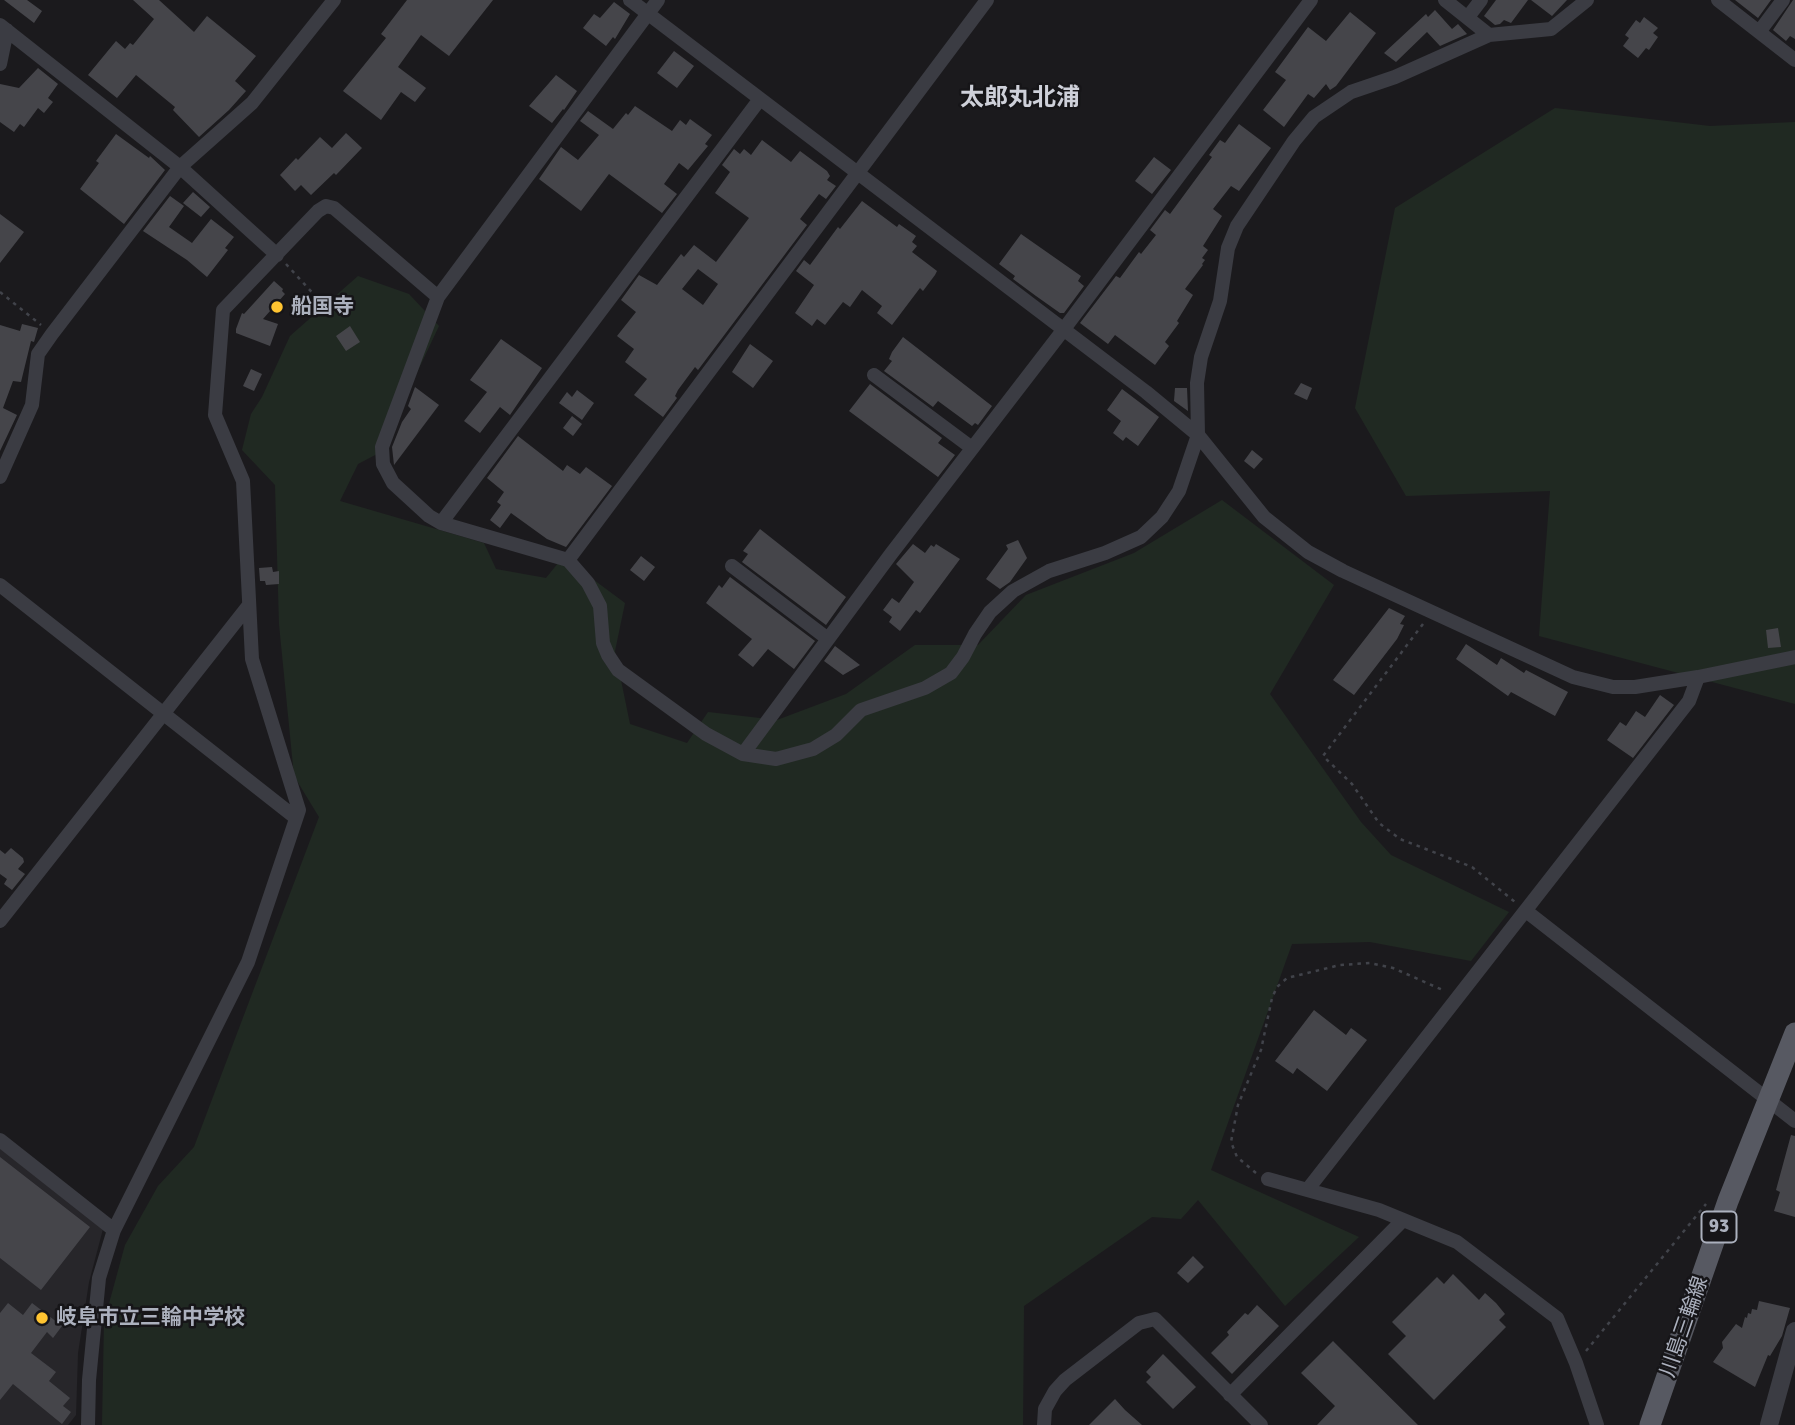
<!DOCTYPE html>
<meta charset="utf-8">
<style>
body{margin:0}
canvas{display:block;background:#1b1a1d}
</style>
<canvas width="1795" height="1425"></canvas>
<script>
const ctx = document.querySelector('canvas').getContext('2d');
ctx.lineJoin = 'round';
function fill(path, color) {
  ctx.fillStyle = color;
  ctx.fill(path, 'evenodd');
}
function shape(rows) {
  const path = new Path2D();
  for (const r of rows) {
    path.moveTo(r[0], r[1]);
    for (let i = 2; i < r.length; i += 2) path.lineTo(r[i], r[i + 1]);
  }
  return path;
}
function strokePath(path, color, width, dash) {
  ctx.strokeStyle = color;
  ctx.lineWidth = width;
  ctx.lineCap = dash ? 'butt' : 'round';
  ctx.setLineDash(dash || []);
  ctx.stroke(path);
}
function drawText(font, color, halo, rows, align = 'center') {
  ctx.font = font + ' Signika,"Noto Sans JP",sans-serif';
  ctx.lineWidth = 5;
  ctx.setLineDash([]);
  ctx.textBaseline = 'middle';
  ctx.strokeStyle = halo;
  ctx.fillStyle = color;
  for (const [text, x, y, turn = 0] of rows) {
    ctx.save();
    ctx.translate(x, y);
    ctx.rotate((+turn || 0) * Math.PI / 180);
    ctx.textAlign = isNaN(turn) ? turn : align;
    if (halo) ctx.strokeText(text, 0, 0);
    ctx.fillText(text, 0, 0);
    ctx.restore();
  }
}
fill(shape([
 [0,1148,103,1229,89,1282,78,1353,76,1415,68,1425,0,1425]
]), '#27262a');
fill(shape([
 [1555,108,1710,126,1795,122,1795,704,1539,636,1550,491,1406,496,1355,408,1395,208],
 [358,276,409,294,439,326,379,453,358,464,340,501,484,543,496,569,546,578,563,557,625,603,615,651,630,724,687,743,708,712,777,720,846,694,915,645,978,645,1026,595,1134,553,1222,500,1334,585,1270,694,1361,822,1391,855,1509,912,1471,961,1370,942,1292,944,1211,1170,1359,1237,1285,1306,1198,1200,1181,1219,1152,1217,1024,1306,1023,1425,102,1425,104,1322,125,1245,158,1186,194,1147,319,817,294,776,279,624,275,485,242,450,251,414,262,397,290,336]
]), '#202922');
fill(shape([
 [4,0,27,0,42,11,34,23],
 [133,0,159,0,194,32,207,16,256,56,235,81,246,91,229,110,199,137,173,110,175,107,136,75,117,98,88,75,116,41,125,49,130,43,133,45,154,19],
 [407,0,493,0,449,56,421,35,398,67,426,88,415,102,401,92,381,120,343,91,386,38,381,34],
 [1496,0,1528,0,1511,23,1504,20,1500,24,1495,25,1484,16],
 [1531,0,1567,0,1552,16],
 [1735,0,1771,0,1758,18],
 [1793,0,1795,0,1795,39,1790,36,1786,41,1773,30],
 [614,2,630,14,615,39,613,37,606,46,583,28,594,14,600,18],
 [1435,10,1452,29,1458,24,1467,34,1440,46,1427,32,1396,62,1384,53,1426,14,1428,17],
 [1350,12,1376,33,1336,86,1330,90,1326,84,1314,98,1308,94,1284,127,1263,110,1286,80,1275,72,1308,27,1326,41],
 [1644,17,1658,28,1653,33,1658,37,1649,50,1646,48,1638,58,1623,46,1629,38,1625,35,1636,20,1640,23],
 [674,51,694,66,677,88,657,73],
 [38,68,58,84,48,98,53,102,44,113,38,108,24,127,20,124,14,132,0,122,0,84,19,88],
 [556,75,577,91,564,110,563,109,552,123,529,106],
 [635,106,672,131,680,120,686,125,690,119,712,135,705,144,708,146,688,170,679,163,664,184,677,194,662,213,609,174,581,211,539,179,561,147,578,160,599,135,580,121,588,111,613,129,626,113,628,115],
 [1239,124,1271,148,1239,191,1231,186,1213,209,1222,216,1203,246,1208,250,1202,258,1205,260,1202,264,1203,265,1185,289,1193,295,1177,321,1179,323,1165,342,1169,346,1155,365,1115,335,1108,344,1080,323,1116,276,1120,278,1139,252,1141,254,1156,235,1150,230,1165,210,1170,214,1212,157,1209,155,1220,140,1225,143],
 [346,133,362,148,336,175,334,173,311,195,301,185,295,191,280,175,296,158,298,160,320,137,332,148],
 [116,134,149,158,150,156,165,170,124,224,80,189,99,163,96,161],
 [762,140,791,162,800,151,827,171,830,176,827,180,836,186,826,199,819,194,800,219,807,225,698,370,695,367,678,390,675,396,677,398,663,417,634,395,647,379,625,362,634,349,617,336,636,312,621,300,639,275,657,285,681,254,684,257,694,245,716,262,749,218,715,193,730,172,722,165,734,149,740,154,744,149,751,155],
 [698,269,718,284,703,305,682,289],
 [1154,157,1171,170,1152,194,1135,181],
 [193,192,210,207,201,217,183,203],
 [170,196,184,206,169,227,192,243,211,219,234,237,225,248,228,250,207,277,187,260,143,231],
 [862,201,897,227,899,224,916,236,912,242,917,246,912,252,937,271,935,275,923,291,920,288,892,325,877,313,882,306,862,290,850,307,843,302,825,325,817,319,812,326,795,313,814,285,796,271,804,260,810,265,838,227,840,229],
 [0,214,24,232,0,263],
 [1021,234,1081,276,1078,281,1084,286,1064,313,1060,313,1036,296,1013,279,1015,276,999,264],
 [274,281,283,289,282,291,285,294,263,319,278,324,270,346,236,333,236,329,242,313,244,314],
 [22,324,38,328,34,342,31,341,21,382,13,381,3,408,17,415,0,451,0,325,20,331],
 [350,326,360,342,346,351,336,336],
 [903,337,992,406,978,425,975,423,972,426,938,401,933,407,884,371,892,361,889,359,892,352],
 [501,339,542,368,510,415,500,407,480,433,464,421,487,392,470,380],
 [750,344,773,361,753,388,732,372],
 [251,369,262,374,254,391,243,386],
 [1301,383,1312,388,1307,400,1294,394],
 [870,384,942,438,938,443,955,455,938,477,849,411],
 [415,387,439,405,394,465,392,447,402,422,411,409,408,406],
 [1175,388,1187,388,1188,411,1174,401],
 [1122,389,1159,417,1138,446,1126,437,1123,441,1113,433,1121,421,1107,410],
 [577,390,594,403,582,420,559,403,567,392,572,397],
 [572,416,582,424,573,436,563,428],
 [518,436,563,471,567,465,580,474,586,467,612,486,566,547,547,539,511,513,500,528,490,520,501,505,497,502,504,492,487,478],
 [1252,450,1263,459,1254,469,1244,461],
 [760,529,846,597,826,625,742,562,748,554,743,551],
 [1018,540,1027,558,1010,582,1000,589,986,579,1008,549,1006,545],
 [913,544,925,553,931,545,934,547,936,544,960,559,920,613,916,610,900,631,889,622,892,617,883,610,892,598,899,603,914,582,896,564],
 [641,556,655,567,644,581,630,570],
 [272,567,273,572,279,571,279,584,266,585,265,581,260,581,259,568],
 [730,577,815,641,794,669,768,649,753,667,738,655,752,639,706,603,719,585,722,588],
 [1389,608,1405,616,1400,624,1404,625,1397,639,1354,695,1333,680],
 [1778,628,1781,647,1768,648,1766,630],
 [1466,644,1497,665,1501,658,1524,673,1526,670,1568,692,1555,716,1511,692,1508,696,1456,659],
 [835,646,860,665,843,675,824,661],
 [1660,695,1674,705,1633,758,1607,740,1620,722,1626,726,1636,711,1645,717],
 [11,848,23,858,24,862,18,869,25,874,12,890,4,884,7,879,0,874,0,850,5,854],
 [1314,1010,1346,1035,1351,1028,1367,1040,1327,1091,1297,1068,1293,1074,1275,1061],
 [1791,1135,1795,1136,1795,1217,1774,1211,1780,1192,1776,1190],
 [0,1157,90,1227,41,1290,0,1258],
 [1193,1256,1204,1267,1188,1283,1177,1273],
 [1453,1274,1479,1300,1485,1293,1496,1303,1505,1314,1499,1320,1506,1327,1434,1400,1388,1354,1406,1336,1392,1322,1437,1277,1444,1284],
 [1759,1301,1790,1308,1782,1336,1770,1356,1768,1355,1755,1387,1713,1362,1723,1348,1722,1342,1736,1324,1742,1328,1745,1317,1747,1318,1748,1313,1751,1314,1752,1309,1757,1310],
 [8,1303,23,1315,32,1303,62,1326,53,1338,47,1332,31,1353,56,1372,49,1381,70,1398,63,1406,71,1412,62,1424,13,1384,0,1400,0,1313],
 [1257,1305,1279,1326,1232,1374,1211,1353,1229,1335,1227,1332,1245,1313,1248,1315],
 [1333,1341,1345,1353,1418,1425,1317,1425,1335,1406,1301,1373],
 [1163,1354,1196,1387,1173,1409,1146,1382,1151,1377,1146,1372],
 [1115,1399,1125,1410,1142,1425,1089,1425]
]), '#45454a');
strokePath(shape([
 [286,264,330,312],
 [0,292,41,325],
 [1423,624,1323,756,1352,784,1379,823,1400,839,1472,867,1515,902],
 [1256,1173,1237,1157,1231,1142,1238,1105,1261,1050,1272,998,1277,987,1287,978,1340,965,1370,963,1393,968,1445,991],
 [1586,1351,1706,1204]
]), '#41434a', 2.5, [3.5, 5]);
strokePath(shape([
 [630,0,1146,392,1198,435,1264,517,1308,552,1343,571,1573,677,1613,687,1635,687,1698,677,1795,657],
 [658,0,438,297,382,447,383,464,393,483,429,516,441,523,568,560,588,583,600,606,603,643,608,655,618,670,706,734,743,754,776,759,813,749,836,735,861,710,925,688,951,673,963,657,975,634,990,612,1013,591,1049,571,1105,553,1141,537,1162,517,1179,491,1198,435,1197,383,1201,357,1220,301,1228,248,1237,226,1294,141,1314,117,1351,92,1395,77,1489,35],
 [1445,0,1489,35,1551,29,1587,0],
 [1718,0,1795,60],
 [1468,17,1481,0],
 [0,25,180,167,277,255],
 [1759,32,1783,0],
 [0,64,7,30],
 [874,375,972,448],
 [0,477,32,405,38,354,52,334,180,167,252,103,334,0],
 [441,523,760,99],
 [568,560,987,0],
 [732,566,828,639],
 [0,585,296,818],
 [743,754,891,554,1064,329,1311,0],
 [1526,911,1795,1121],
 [0,921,249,605],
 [0,1140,114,1230],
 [1268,1179,1379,1210,1457,1242,1557,1318,1576,1363,1597,1425],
 [1308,1189,1689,701,1698,677],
 [1230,1395,1403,1220],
 [88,1425,89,1380,99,1278,114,1230,248,962,299,810,252,659,243,481,215,415,223,310,318,211,326,206,334,208,438,297],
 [1044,1425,1045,1409,1055,1391,1065,1380,1139,1323,1155,1319,1261,1425]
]), '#3b3c43', 14);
strokePath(shape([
 [1769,1425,1795,1331]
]), '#3b3c43', 18);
strokePath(shape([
 [1650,1425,1728,1201,1795,1033]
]), '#575962', 21);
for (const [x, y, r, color] of [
 [277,307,7,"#ffc431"],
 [42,1318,7,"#ffc431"]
]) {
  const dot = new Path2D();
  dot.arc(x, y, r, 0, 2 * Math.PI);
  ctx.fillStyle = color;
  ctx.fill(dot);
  strokePath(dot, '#161518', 2.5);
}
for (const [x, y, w] of [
 [1719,1227,35]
]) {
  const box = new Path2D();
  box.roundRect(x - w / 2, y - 15.5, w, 31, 5);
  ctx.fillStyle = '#161518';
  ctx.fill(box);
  strokePath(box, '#acb1be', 2);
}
drawText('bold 19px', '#acb1be', null, [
 ["93",1719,1227]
]);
drawText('bold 21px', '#acb1be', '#161518', [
 ["船国寺",291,307],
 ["岐阜市立三輪中学校",56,1318]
], 'left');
drawText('21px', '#acb1be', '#161518', [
 ["川島三輪線",1685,1327,-71]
]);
drawText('bold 24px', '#ced0d9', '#161518', [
 ["太郎丸北浦",1020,99]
]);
</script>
